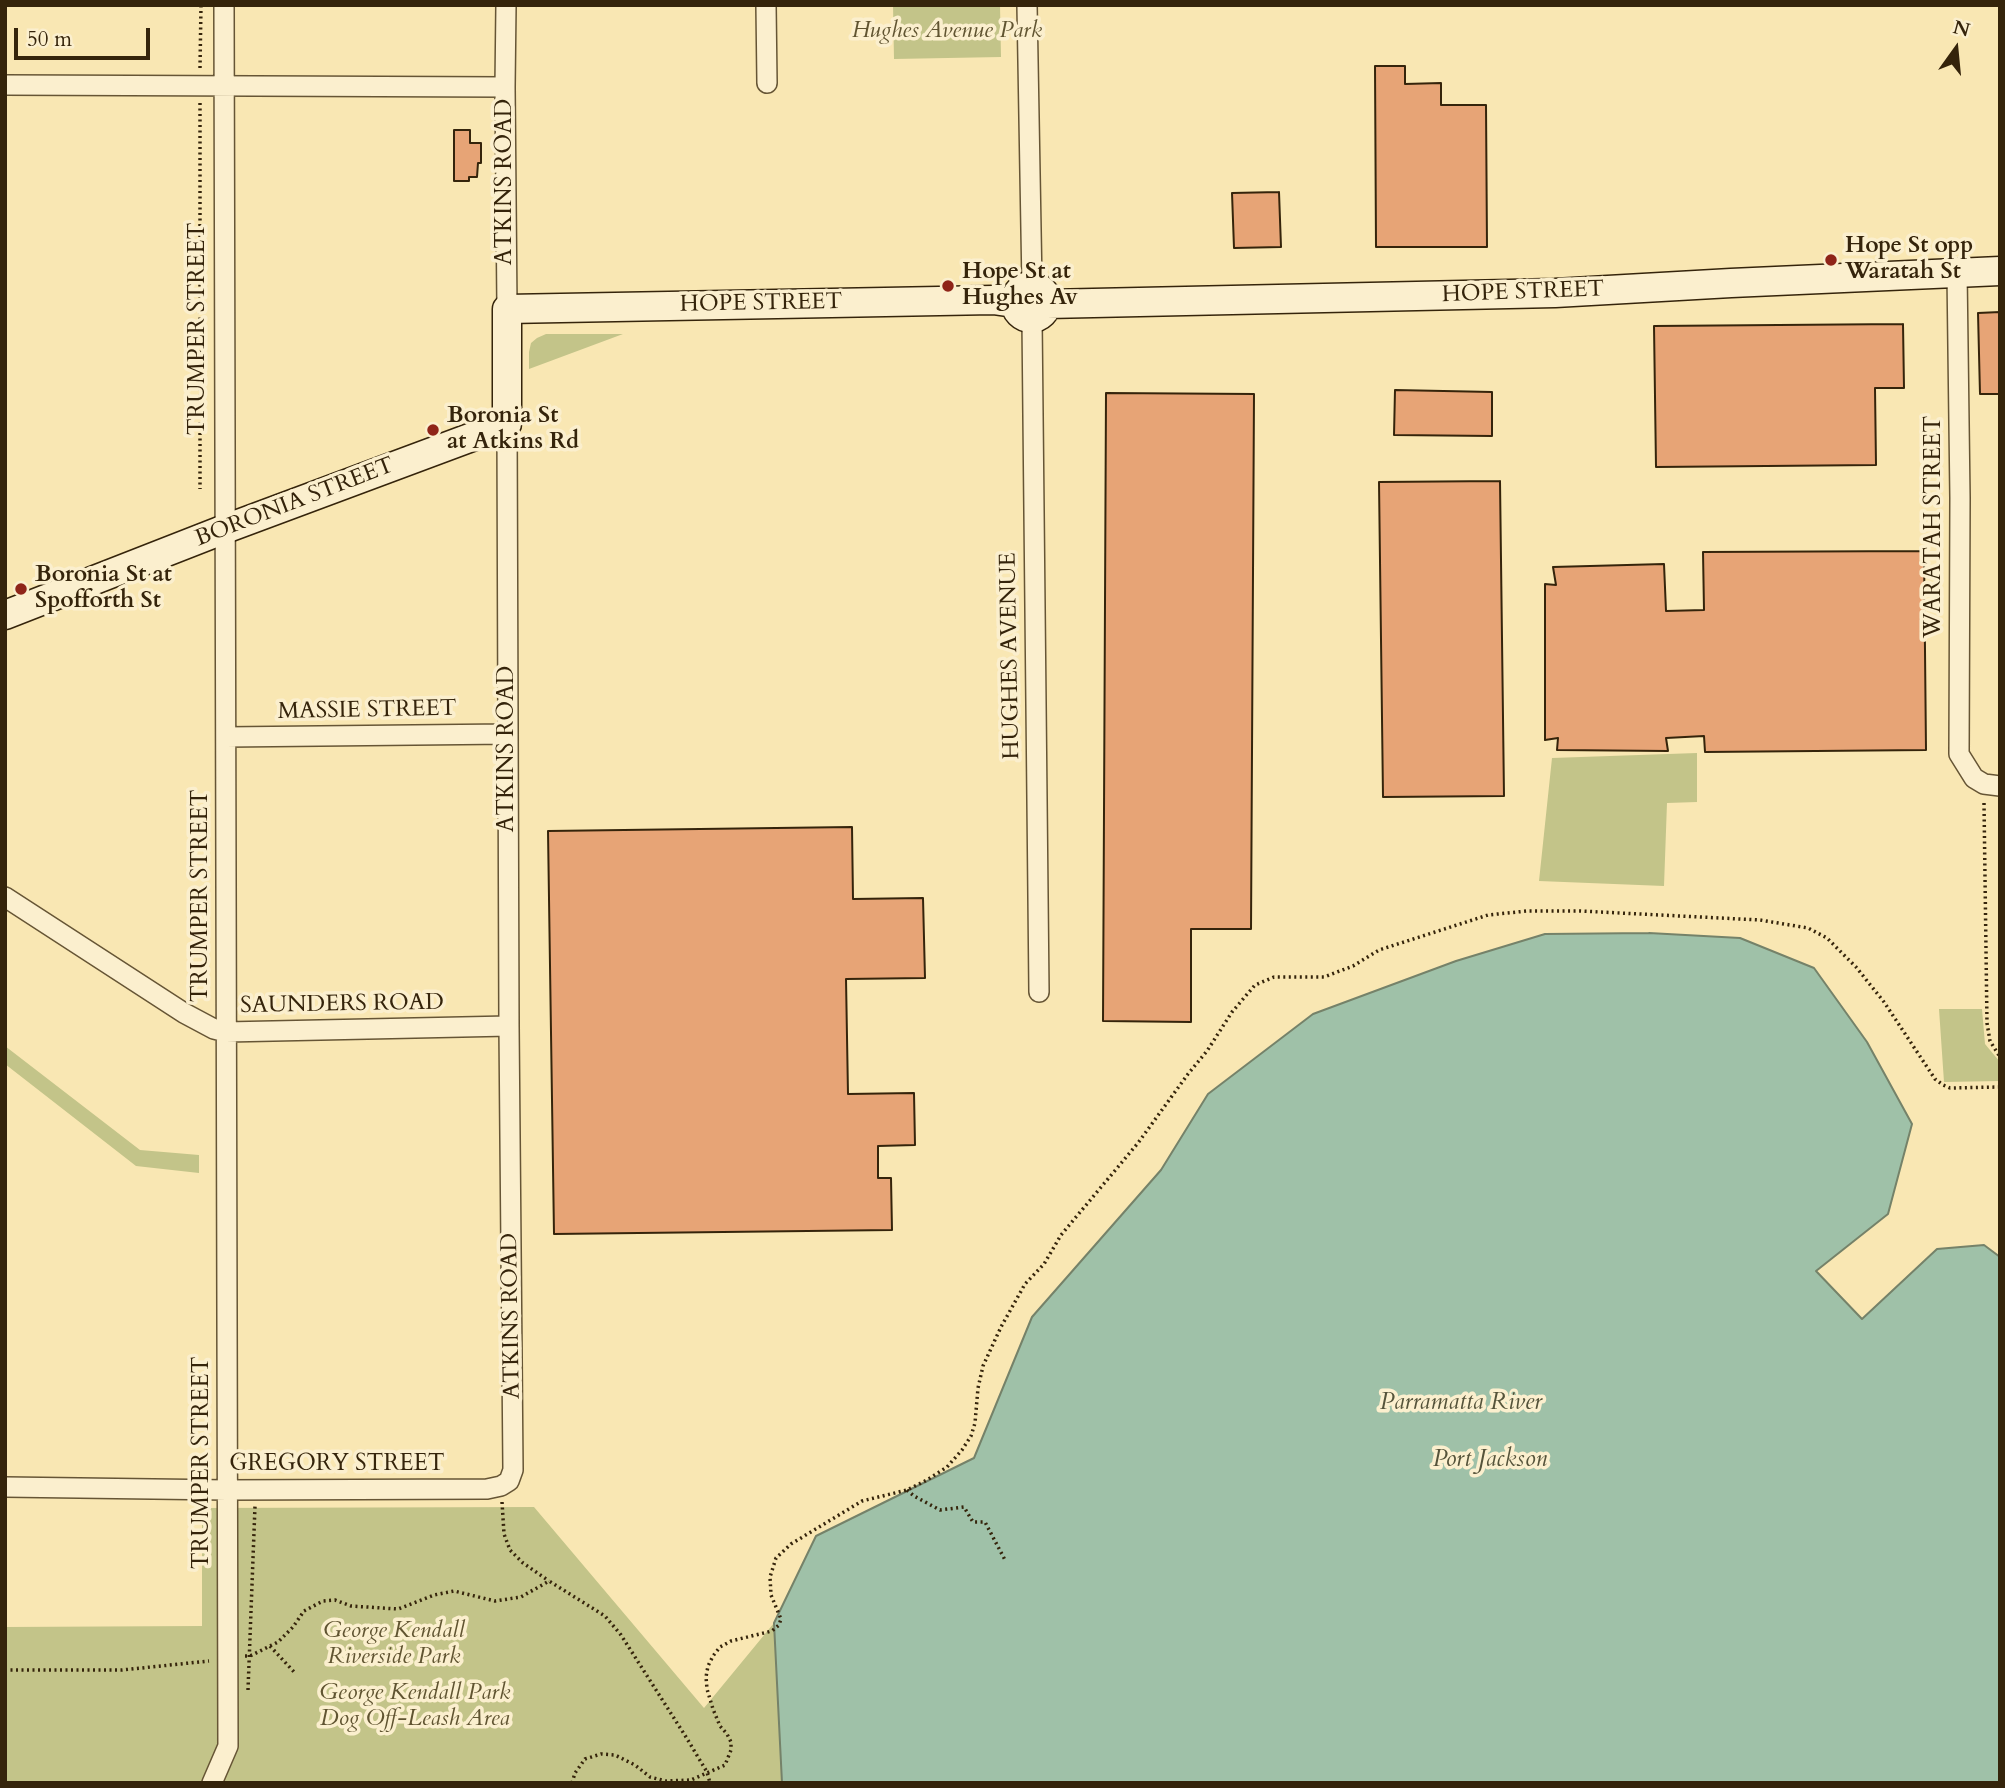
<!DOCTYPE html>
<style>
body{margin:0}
#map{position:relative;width:2005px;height:1788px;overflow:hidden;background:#f9e7b3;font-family:Cardo,serif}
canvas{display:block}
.frame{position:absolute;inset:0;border:7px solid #35240b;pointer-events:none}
.north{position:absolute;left:1921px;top:14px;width:70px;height:70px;-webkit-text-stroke:5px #fbefce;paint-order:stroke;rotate:15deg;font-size:19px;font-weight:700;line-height:28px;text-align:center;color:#35240b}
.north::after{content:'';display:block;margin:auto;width:24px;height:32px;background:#35240b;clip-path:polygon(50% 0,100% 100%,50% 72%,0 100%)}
.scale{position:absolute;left:14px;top:28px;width:136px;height:32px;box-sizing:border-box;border:4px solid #35240b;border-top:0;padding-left:9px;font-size:21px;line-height:24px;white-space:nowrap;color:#35240b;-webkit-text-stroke:5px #fbefce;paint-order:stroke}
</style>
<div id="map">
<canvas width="2005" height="1788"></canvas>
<div class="frame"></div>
<div class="north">N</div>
<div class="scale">50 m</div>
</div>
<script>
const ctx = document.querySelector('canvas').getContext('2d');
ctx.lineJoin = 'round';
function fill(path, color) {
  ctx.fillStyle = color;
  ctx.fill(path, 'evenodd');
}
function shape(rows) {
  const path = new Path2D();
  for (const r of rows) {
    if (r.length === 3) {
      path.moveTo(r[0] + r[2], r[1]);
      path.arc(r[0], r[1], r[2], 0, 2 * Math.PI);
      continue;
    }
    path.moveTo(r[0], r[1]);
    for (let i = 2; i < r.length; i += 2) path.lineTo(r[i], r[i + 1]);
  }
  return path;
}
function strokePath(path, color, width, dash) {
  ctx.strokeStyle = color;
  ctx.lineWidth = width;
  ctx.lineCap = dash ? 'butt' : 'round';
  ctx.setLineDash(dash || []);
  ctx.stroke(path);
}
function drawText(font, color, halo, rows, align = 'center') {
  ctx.font = font + ' Cardo,serif';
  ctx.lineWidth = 7;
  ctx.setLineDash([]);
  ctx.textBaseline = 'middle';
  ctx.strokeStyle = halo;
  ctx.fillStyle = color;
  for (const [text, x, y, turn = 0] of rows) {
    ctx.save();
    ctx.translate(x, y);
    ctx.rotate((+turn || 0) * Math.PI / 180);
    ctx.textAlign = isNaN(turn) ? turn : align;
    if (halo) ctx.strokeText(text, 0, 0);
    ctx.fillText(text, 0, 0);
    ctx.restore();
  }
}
fill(shape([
 [893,5,1000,5,1001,57,894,59],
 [546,334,623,334,529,369,529,352,531,343,537,338],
 [1697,753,1697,802,1667,803,1664,886,1539,881,1552,758],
 [1982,1009,1985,1044,2000,1062,2000,1081,1944,1082,1939,1009],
 [5,1046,140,1150,199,1155,199,1173,136,1166,5,1064],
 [534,1507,704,1708,774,1623,782,1783,5,1783,5,1627,202,1626,202,1508]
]), '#c3c489');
const water = shape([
 [1649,933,1740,938,1814,968,1867,1042,1912,1124,1888,1214,1816,1271,1862,1319,1937,1249,1984,1245,2000,1257,2000,1783,782,1783,774,1623,816,1536,974,1458,1032,1317,1161,1170,1208,1094,1313,1014,1456,961,1545,934,1649,933]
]);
fill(water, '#9fc1a8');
strokePath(water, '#758269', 2);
const building = shape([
 [1375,66,1405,66,1405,84,1441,83,1441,105,1486,105,1487,247,1376,247,1375,66],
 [454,130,470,130,470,143,481,143,481,163,478,163,477,177,469,177,469,181,454,181,454,130],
 [1279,192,1281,247,1234,248,1232,193,1279,192],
 [2000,312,2000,394,1980,394,1978,313,2000,312],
 [1903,324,1904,388,1875,388,1876,465,1656,467,1654,326,1903,324],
 [1395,390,1492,392,1492,436,1394,435,1395,390],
 [1106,393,1254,394,1251,929,1191,929,1191,1022,1103,1021,1106,393],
 [1500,481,1504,796,1383,797,1379,482,1500,481],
 [1924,551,1926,750,1705,752,1704,736,1666,738,1668,751,1557,750,1558,738,1545,740,1545,584,1556,585,1553,567,1664,564,1666,611,1704,610,1703,552,1924,551],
 [852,827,853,899,923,898,925,978,846,979,848,1094,914,1093,915,1145,878,1146,878,1178,891,1178,892,1230,554,1234,548,831,852,827]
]);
fill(building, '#e7a476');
strokePath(building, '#35240b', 2);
const street = shape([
 [506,5,505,87,507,309],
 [766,5,767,83],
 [1027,5,1032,286],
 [5,85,505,87],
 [1957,272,1960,498,1959,754,1974,778,1984,784,2000,786],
 [1032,319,1039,992],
 [226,737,508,734],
 [5,897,184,1013,214,1029,226,1032,509,1026],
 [5,1487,227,1490,487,1489,501,1486,509,1481,513,1470,509,1026,507,424],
 [212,1783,228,1746,224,5]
]);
const secondary = shape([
 [1031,302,16],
 [1047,304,1555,293,1731,283,2000,271],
 [5,615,225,529,507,424,507,309,993,300,1014,303]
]);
strokePath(street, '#665535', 22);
strokePath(secondary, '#35240b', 31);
strokePath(shape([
 [200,68,201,5],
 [200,103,200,489],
 [1984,803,1987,1023,1990,1041,2000,1057],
 [907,1490,914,1496,940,1510,964,1507,973,1522,985,1522,1005,1560],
 [502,1502,504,1534,510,1550,523,1563,549,1581],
 [270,1646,295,1673],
 [245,1656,250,1656,278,1642,293,1627,304,1611,323,1601,335,1600,351,1606,398,1609,434,1595,454,1591,495,1601,521,1597,549,1581,605,1616,621,1635,686,1737,707,1772,710,1783],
 [5,1670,122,1670,209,1661],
 [248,1690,255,1506],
 [572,1783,575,1773,585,1759,601,1754,615,1755,635,1765,650,1777,666,1781,691,1780,725,1765,731,1750,731,1742,727,1734,720,1726,713,1709,707,1689,706,1677,708,1666,713,1656,720,1647,731,1641,772,1631,779,1625,781,1619,771,1595,770,1577,776,1558,791,1544,862,1501,907,1490,927,1480,947,1467,962,1450,971,1436,975,1423,978,1388,983,1366,1001,1327,1025,1284,1044,1264,1061,1235,1138,1143,1188,1074,1207,1051,1232,1012,1255,985,1274,977,1324,977,1353,966,1379,950,1488,915,1527,911,1580,911,1760,920,1808,928,1827,938,1856,967,1884,1002,1935,1079,1943,1085,1950,1088,2000,1087]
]), '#35240b', 3.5, [2, 3.5]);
strokePath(street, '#fbefce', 19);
strokePath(secondary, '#fbefce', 28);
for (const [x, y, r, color] of [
 [1831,260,7,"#8f2418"],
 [948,286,7,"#8f2418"],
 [433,430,7,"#8f2418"],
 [21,589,7,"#8f2418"]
]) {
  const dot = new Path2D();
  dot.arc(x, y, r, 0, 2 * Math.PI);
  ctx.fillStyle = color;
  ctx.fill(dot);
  strokePath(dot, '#fbefce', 2.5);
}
drawText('italic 23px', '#605431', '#fbefce', [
 ["Hughes Avenue Park",947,32],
 ["George Kendall",394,1632],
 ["Riverside Park",394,1658],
 ["George Kendall Park",415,1694],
 ["Dog Off-Leash Area",415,1720]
]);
drawText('23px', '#35240b', '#fbefce', [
 ["ATKINS ROAD",506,182,-90],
 ["HOPE STREET",1523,293,-2],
 ["HOPE STREET",761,304,-1],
 ["TRUMPER STREET",199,329,-90],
 ["BORONIA STREET",295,503,-21],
 ["WARATAH STREET",1935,527,-90],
 ["HUGHES AVENUE",1011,656,-91],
 ["MASSIE STREET",367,711,-1],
 ["ATKINS ROAD",508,749,-90],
 ["TRUMPER STREET",202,896,-90],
 ["SAUNDERS ROAD",342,1005,-1],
 ["ATKINS ROAD",512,1316,-91],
 ["TRUMPER STREET",203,1463,-90],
 ["GREGORY STREET",337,1465]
]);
drawText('bold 23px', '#35240b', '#fbefce', [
 ["Hope St opp",1845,247],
 ["Waratah St",1845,273],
 ["Hope St at",962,273],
 ["Hughes Av",962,299],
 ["Boronia St",447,417],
 ["at Atkins Rd",447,443],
 ["Boronia St at",35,576],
 ["Spofforth St",35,602]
], 'left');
drawText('italic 24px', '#55533a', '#fbefce', [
 ["Parramatta River",1461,1403],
 ["Port Jackson",1490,1460]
]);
</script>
